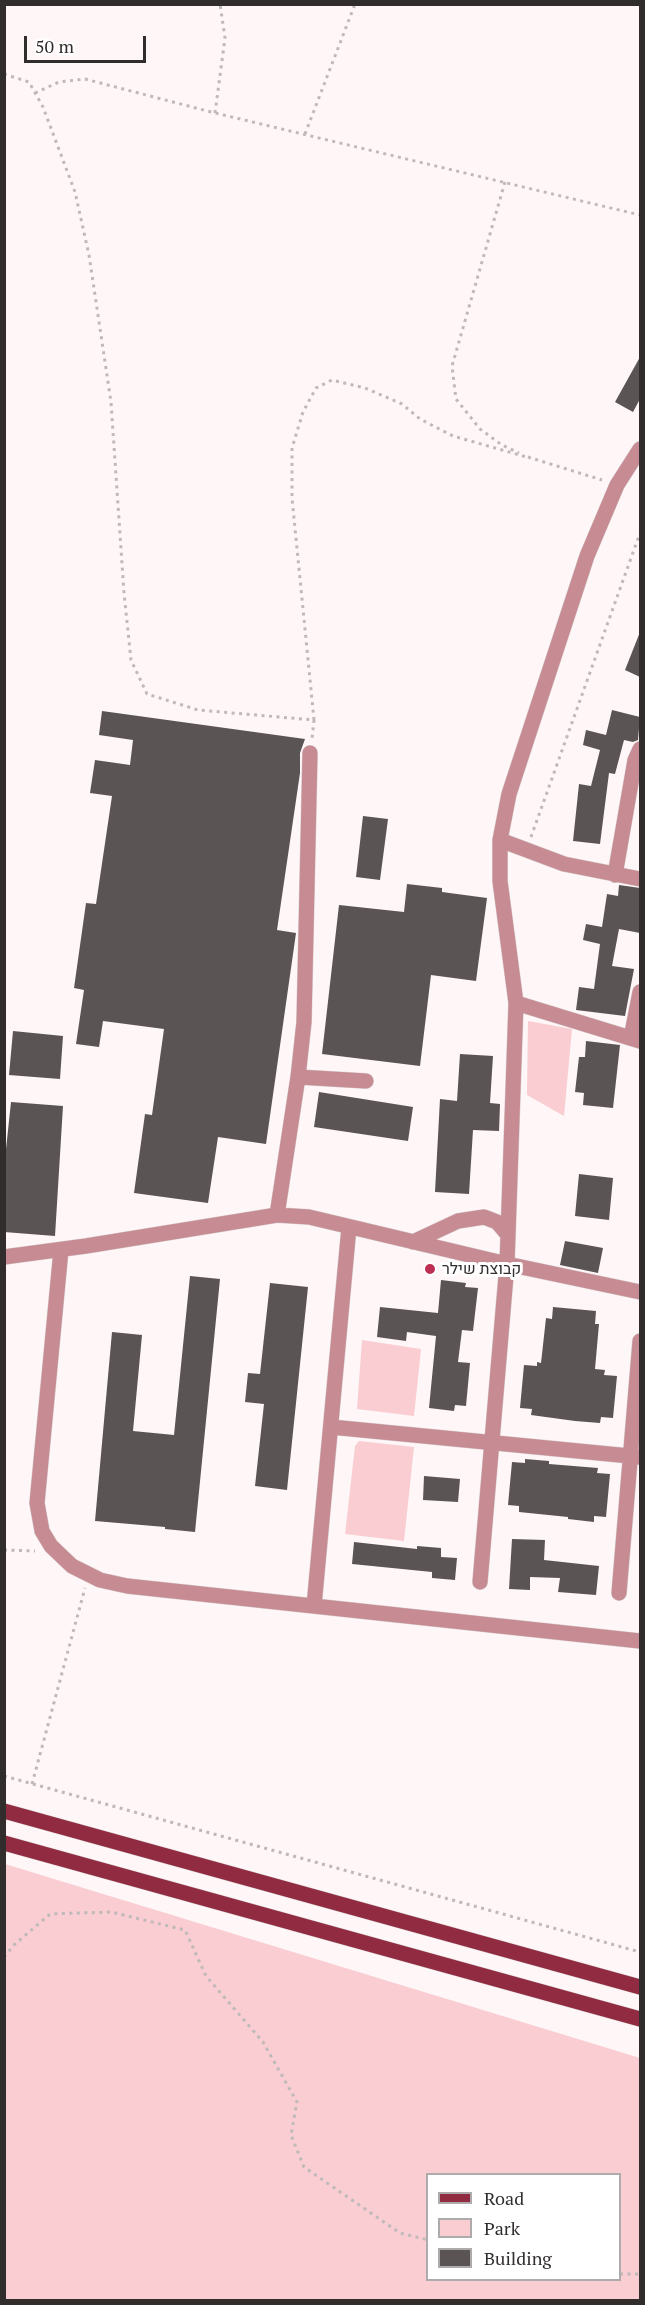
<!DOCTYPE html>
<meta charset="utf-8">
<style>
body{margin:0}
#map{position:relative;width:645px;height:2305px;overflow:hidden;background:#fef6f7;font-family:"PT Serif",serif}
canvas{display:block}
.frame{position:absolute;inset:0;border:6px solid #312d2d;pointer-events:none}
.legend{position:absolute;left:426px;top:2173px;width:195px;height:108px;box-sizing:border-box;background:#fff;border:2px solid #adabab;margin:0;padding:8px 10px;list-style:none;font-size:18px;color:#312d2d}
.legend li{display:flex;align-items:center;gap:12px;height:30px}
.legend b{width:30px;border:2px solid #adabab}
.scale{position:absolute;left:24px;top:36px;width:122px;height:27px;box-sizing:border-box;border:3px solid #312d2d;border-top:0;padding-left:8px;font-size:18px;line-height:21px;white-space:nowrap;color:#312d2d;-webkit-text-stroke:4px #fff;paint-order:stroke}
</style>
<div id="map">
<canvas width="645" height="2305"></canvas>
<div class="frame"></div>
<ul class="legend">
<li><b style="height:8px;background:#902b41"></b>Road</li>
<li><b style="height:16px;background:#f9cdd2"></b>Park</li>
<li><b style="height:16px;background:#5b5455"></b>Building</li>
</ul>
<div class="scale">50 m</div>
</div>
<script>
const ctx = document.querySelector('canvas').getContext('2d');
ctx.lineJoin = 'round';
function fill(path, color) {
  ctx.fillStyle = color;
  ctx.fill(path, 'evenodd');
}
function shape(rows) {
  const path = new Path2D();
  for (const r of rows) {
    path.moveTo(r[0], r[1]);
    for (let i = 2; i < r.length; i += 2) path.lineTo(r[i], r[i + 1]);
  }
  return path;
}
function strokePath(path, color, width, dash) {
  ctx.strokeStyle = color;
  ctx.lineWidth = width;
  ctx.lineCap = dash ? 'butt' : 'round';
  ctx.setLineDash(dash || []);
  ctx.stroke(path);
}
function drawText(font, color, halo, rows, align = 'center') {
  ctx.font = font + ' "PT Serif",Heebo,serif';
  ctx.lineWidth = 6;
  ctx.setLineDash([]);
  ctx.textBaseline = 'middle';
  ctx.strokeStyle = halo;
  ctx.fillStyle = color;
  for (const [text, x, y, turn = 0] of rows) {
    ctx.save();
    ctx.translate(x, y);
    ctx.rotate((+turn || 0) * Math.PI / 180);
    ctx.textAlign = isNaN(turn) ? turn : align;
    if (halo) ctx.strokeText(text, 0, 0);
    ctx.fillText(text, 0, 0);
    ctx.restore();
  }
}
fill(shape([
 [528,1021,572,1029,564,1116,527,1095],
 [362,1340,421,1349,414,1416,357,1409],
 [359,1441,414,1447,404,1541,345,1534,355,1446],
 [5,1864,640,2058,640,2300,5,2300],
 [428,2174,620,2174,620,2280,428,2280]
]), '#f9cdd2');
fill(shape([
 [640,357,640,399,633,412,615,402],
 [640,632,640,677,625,670],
 [612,710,640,717,638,740,633,742,624,740,615,774,609,773,600,844,573,841,579,784,591,786,600,750,583,745,586,730,606,735],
 [102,711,305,739,300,753,300,773,277,930,296,933,266,1144,218,1137,208,1203,134,1193,145,1114,152,1115,164,1029,103,1021,99,1047,76,1044,84,990,74,988,86,903,96,904,112,796,90,793,95,760,130,765,133,740,99,735],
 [363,816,388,819,380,880,356,877],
 [407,884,442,888,442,892,487,898,476,981,431,975,420,1066,322,1054,339,905,404,912],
 [619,885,640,888,640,933,619,929,612,966,634,969,625,1016,576,1010,579,987,594,989,600,944,583,940,586,924,602,927,607,894,618,896],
 [13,1031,63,1036,60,1079,9,1075],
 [586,1041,620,1045,613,1108,583,1105,584,1093,575,1092,579,1057,585,1057],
 [460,1054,493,1056,490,1103,500,1104,499,1131,473,1130,469,1194,435,1192,440,1099,457,1101],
 [319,1092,413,1107,408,1141,314,1127],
 [11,1102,63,1106,55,1236,4,1232,4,1168],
 [579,1174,613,1178,609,1220,575,1216],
 [565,1241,603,1248,598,1273,560,1265],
 [190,1276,220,1279,195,1532,165,1529,165,1527,95,1521,112,1332,142,1335,133,1431,174,1435],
 [441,1280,466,1283,465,1287,478,1288,473,1331,462,1330,458,1362,470,1363,466,1406,455,1405,454,1411,429,1408,436,1336,407,1332,406,1341,377,1337,380,1307,438,1313],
 [270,1283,308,1287,287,1490,255,1486,264,1404,245,1402,248,1373,260,1374],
 [553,1307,596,1311,595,1324,599,1324,595,1369,605,1370,604,1375,617,1376,613,1418,601,1417,600,1423,575,1421,531,1415,532,1409,520,1408,524,1365,537,1366,537,1362,541,1363,546,1318,552,1319],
 [525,1459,549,1461,549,1464,598,1468,597,1473,610,1474,606,1517,594,1516,594,1522,568,1519,568,1517,519,1512,519,1506,508,1505,512,1462,525,1463],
 [424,1476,460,1479,458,1502,423,1500],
 [512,1539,545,1540,544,1560,599,1566,596,1595,558,1592,560,1578,530,1577,530,1590,509,1589],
 [354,1542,417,1549,417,1546,441,1548,441,1557,457,1558,455,1580,432,1578,432,1572,352,1564]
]), '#5b5455');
const minor = shape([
 [500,840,564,864,640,879],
 [615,875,635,760,640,749],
 [516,1003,640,1041],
 [631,1038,640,992],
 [298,1077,366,1081],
 [277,1215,298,1077,304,1022,310,753],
 [413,1242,458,1221,484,1217,497,1222,508,1235],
 [61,1250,37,1503,42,1531,51,1546,72,1566,100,1580,127,1586,640,1641],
 [4,1257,86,1246,277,1215,309,1217,507,1264,640,1292],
 [331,1427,640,1457],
 [480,1582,507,1264,516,1003,500,881,500,840,509,794,587,556,617,485,640,449],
 [619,1593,640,1341],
 [314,1606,349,1227]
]);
const major = shape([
 [4,1811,640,1987],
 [4,1843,640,2019]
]);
strokePath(minor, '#d9d2d3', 16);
strokePath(major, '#d9d2d3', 16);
strokePath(shape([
 [4,74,29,82,43,107,75,192,89,255,111,402,124,593,131,660,147,694,198,710,314,720,312,739],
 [35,93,59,82,85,79,215,113,640,215],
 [215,113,225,38,220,4],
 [305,134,355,4],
 [505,182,452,366,456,399,480,429,502,445,519,453],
 [528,457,602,480],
 [314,720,292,498,292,448,303,412,316,388,332,380,365,388,402,404,420,419,453,436,530,458],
 [531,837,640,533],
 [4,1550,35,1551],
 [4,1776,640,1952],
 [32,1784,85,1588],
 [4,1957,14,1945,50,1914,111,1912,185,1930,206,1976,263,2042,297,2102,291,2135,304,2167,400,2233,428,2240],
 [620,2274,640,2274]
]), '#c0b9ba', 3, [3, 4.5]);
strokePath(minor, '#c78c93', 15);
strokePath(major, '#902b41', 15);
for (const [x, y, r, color] of [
 [430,1269,6,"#be2e52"]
]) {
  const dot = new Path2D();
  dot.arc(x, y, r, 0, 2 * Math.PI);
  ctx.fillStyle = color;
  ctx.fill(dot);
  strokePath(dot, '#fff', 2);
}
drawText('16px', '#312d2d', '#fff', [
 ["קבוצת שילר",442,1269]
], 'left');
</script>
